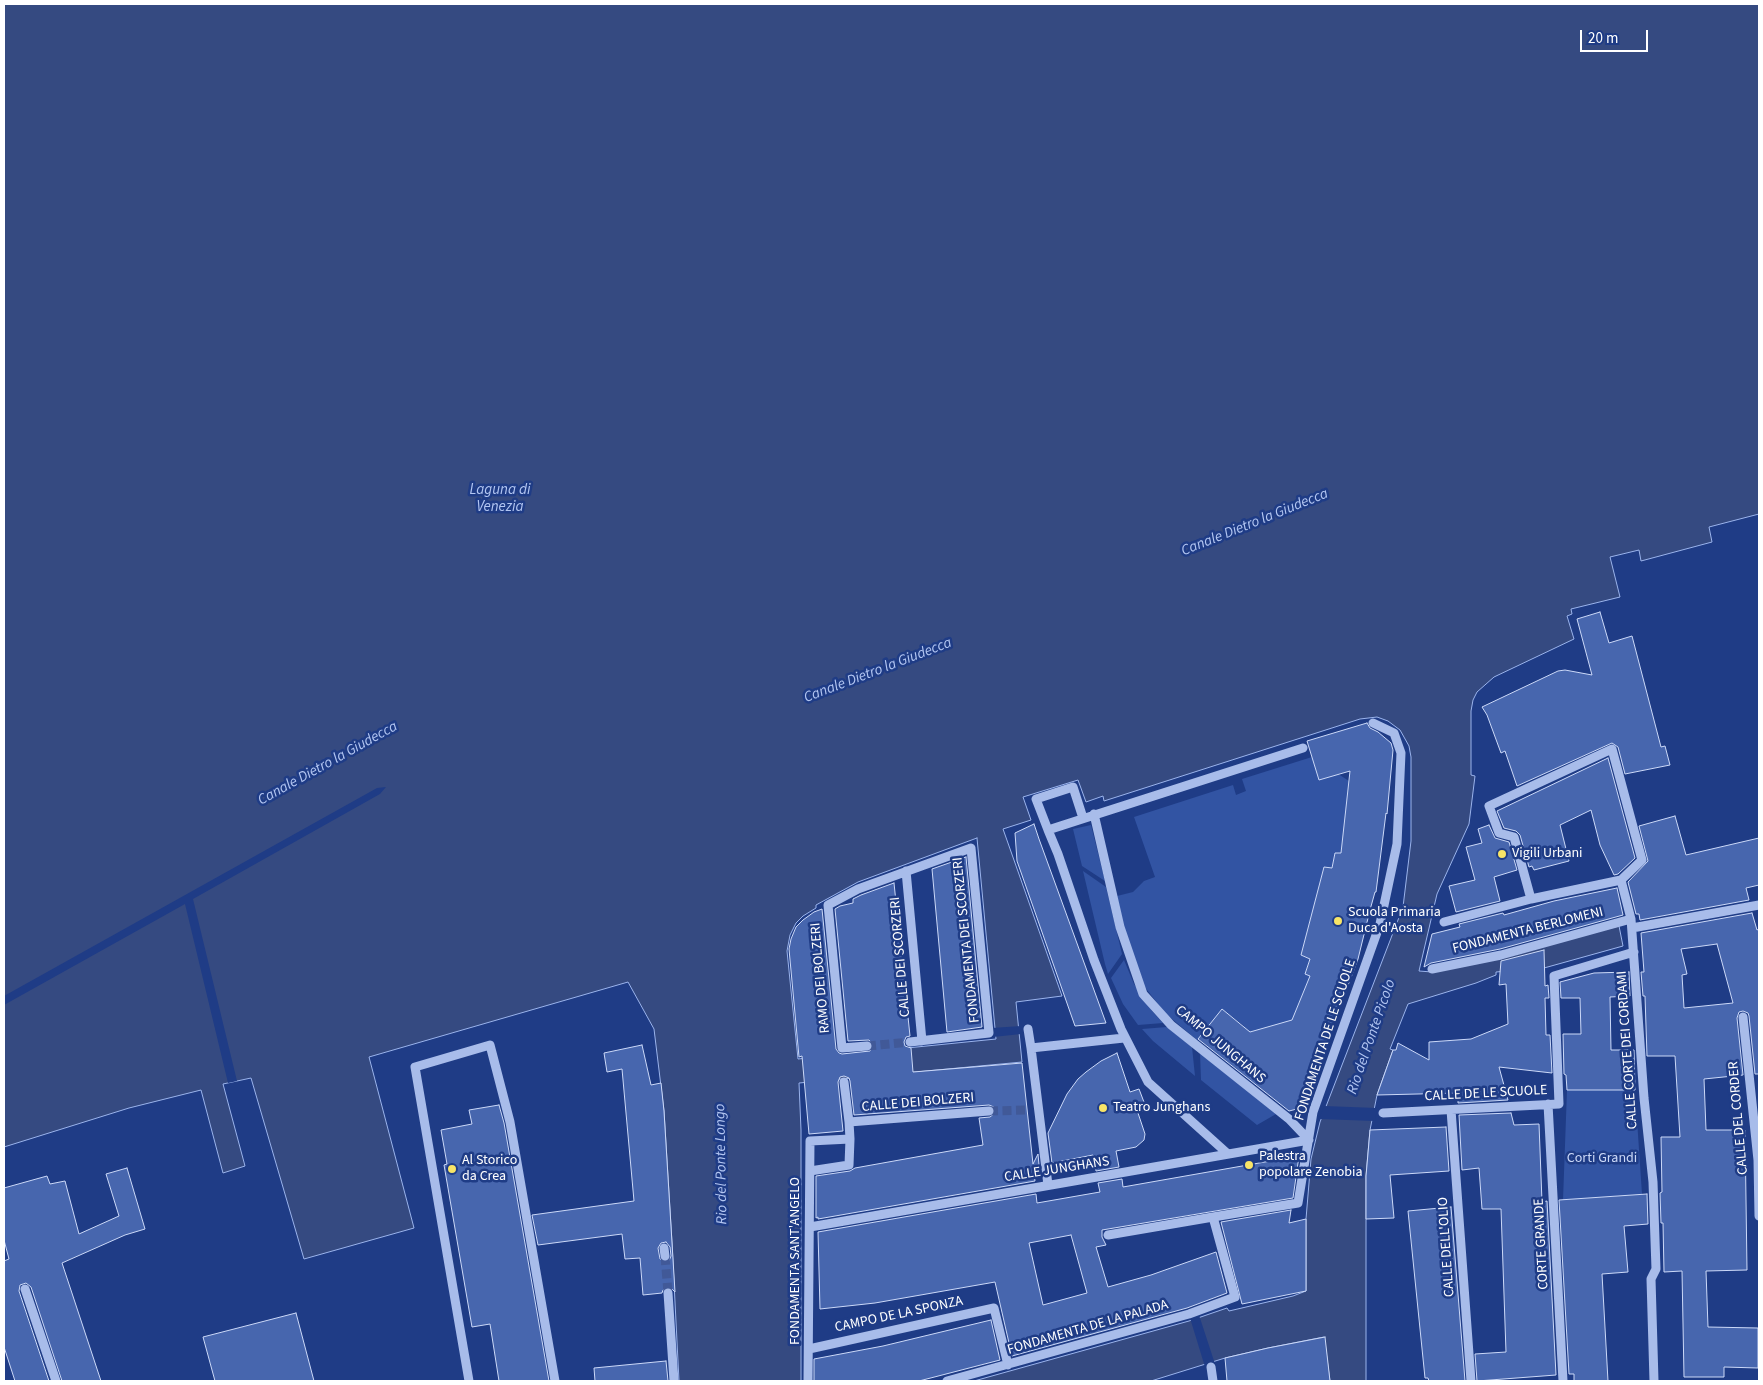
<!DOCTYPE html>
<style>
body{margin:0}
#map{position:relative;width:1763px;height:1385px;overflow:hidden;background:#1f3c86;font-family:"Source Sans 3",sans-serif}
canvas{display:block}
.frame{position:absolute;inset:0;border:5px solid #fff;pointer-events:none}
.scale{position:absolute;left:1580px;top:30px;width:68px;height:22px;box-sizing:border-box;border:2px solid #fff;border-top:0;padding-left:6px;font-size:15px;line-height:18px;white-space:nowrap;color:#fff;-webkit-text-stroke:4px #1f3c86;paint-order:stroke}
</style>
<div id="map">
<canvas width="1763" height="1385"></canvas>
<div class="frame"></div>
<div class="scale">20 m</div>
</div>
<script>
const ctx = document.querySelector('canvas').getContext('2d');
ctx.lineJoin = 'round';
function fill(path, color) {
  ctx.fillStyle = color;
  ctx.fill(path, 'evenodd');
}
function shape(rows) {
  const path = new Path2D();
  for (const r of rows) {
    path.moveTo(r[0], r[1]);
    for (let i = 2; i < r.length; i += 2) path.lineTo(r[i], r[i + 1]);
  }
  return path;
}
function strokePath(path, color, width, dash) {
  ctx.strokeStyle = color;
  ctx.lineWidth = width;
  ctx.lineCap = dash ? 'butt' : 'round';
  ctx.setLineDash(dash || []);
  ctx.stroke(path);
}
function drawText(font, color, halo, rows, align = 'center') {
  ctx.font = font + ' "Source Sans 3",sans-serif';
  ctx.lineWidth = 5;
  ctx.setLineDash([]);
  ctx.textBaseline = 'middle';
  ctx.strokeStyle = halo;
  ctx.fillStyle = color;
  for (const [text, x, y, turn = 0] of rows) {
    ctx.save();
    ctx.translate(x, y);
    ctx.rotate((+turn || 0) * Math.PI / 180);
    ctx.textAlign = isNaN(turn) ? turn : align;
    if (halo) ctx.strokeText(text, 0, 0);
    ctx.fillText(text, 0, 0);
    ctx.restore();
  }
}
fill(shape([
 [1312,757,1349,781,1341,853,1335,853,1332,868,1324,868,1301,955,1310,959,1305,973,1310,976,1295,1013,1297,1018,1258,1034,1244,1031,1244,1026,1222,1009,1197,1040,1165,1013,1144,986,1126,937,1117,896,1133,892,1144,881,1155,877,1134,817,1233,785,1236,795,1246,791,1242,779],
 [1091,825,1105,881,1082,866,1073,829],
 [1083,871,1106,887,1122,954,1108,974,1105,964],
 [1124,960,1134,984,1152,1011,1163,1023,1138,1025,1123,1004,1111,978],
 [1167,1027,1192,1047,1195,1076,1153,1041,1142,1029],
 [1200,1053,1276,1114,1257,1125,1201,1080],
 [1567,1090,1635,1090,1642,1194,1563,1200]
]), '#3254a3');
const water = shape([
 [4,4,1759,4,1759,514,1709,527,1712,542,1641,561,1639,550,1610,557,1620,597,1571,609,1572,614,1567,616,1574,639,1494,677,1477,692,1473,700,1471,711,1471,775,1475,776,1469,824,1437,894,1419,971,1432,972,1619,926,1623,946,1544,968,1496,972,1496,975,1476,983,1408,1004,1390,1049,1393,1050,1377,1095,1370,1130,1366,1176,1366,1381,1330,1381,1324,1337,1268,1348,1225,1358,1151,1381,974,1381,1189,1321,1227,1308,1229,1311,1293,1296,1306,1291,1306,1219,1311,1159,1320,1122,1403,907,1411,841,1411,757,1409,746,1400,730,1388,721,1377,717,1360,719,1104,801,1103,796,1086,802,1078,780,1023,797,1031,820,1003,829,1062,996,1016,1002,1022,1062,799,1083,801,1130,801,1381,679,1381,672,1243,664,1111,654,1029,628,982,369,1057,414,1228,304,1259,251,1078,223,1084,245,1166,223,1173,201,1090,129,1108,4,1147,4,4],
 [977,838,996,1039,798,1059,787,951,790,935,796,923,803,916,816,908,816,905,858,882,977,838]
]);
fill(water, '#354a81');
strokePath(water, '#9bb4ec', 1);
fill(shape([
 [386,787,380,794,193,899,237,1081,228,1083,185,904,4,1005,4,996,377,788],
 [1021,1026,1021,1034,993,1037,992,1028],
 [1324,1106,1377,1108,1375,1121,1319,1119],
 [1199,1315,1215,1364,1205,1367,1190,1318]
]), '#1f3c86');
const building = shape([
 [1600,612,1609,643,1632,636,1661,747,1665,746,1670,765,1625,774,1618,747,1612,743,1517,786,1505,751,1501,753,1487,715,1482,707,1558,671,1565,670,1592,675,1577,619,1600,612],
 [1367,723,1370,728,1378,732,1391,743,1393,750,1387,814,1386,813,1376,892,1375,892,1370,910,1358,959,1305,1098,1301,1108,1289,1111,1198,1039,1222,1009,1250,1032,1292,1020,1310,976,1305,974,1310,959,1301,955,1324,867,1332,868,1335,853,1341,853,1350,771,1319,780,1307,741,1367,723],
 [1608,758,1635,858,1618,874,1614,875,1600,845,1591,810,1560,825,1569,861,1534,870,1532,866,1529,867,1520,835,1516,831,1504,828,1497,811,1608,758],
 [1675,816,1686,855,1759,838,1759,885,1746,888,1749,900,1640,920,1639,914,1636,914,1628,882,1648,861,1639,826,1675,816],
 [1034,824,1039,839,1106,1023,1075,1026,1017,861,1015,833,1034,824],
 [1489,825,1495,838,1509,842,1517,870,1494,877,1500,901,1456,912,1449,886,1475,880,1466,847,1482,843,1478,829,1489,825],
 [966,857,982,1027,947,1032,932,869,966,857],
 [894,883,910,1036,906,1037,904,1042,905,1046,911,1048,913,1072,1022,1063,1033,1164,1038,1154,1039,1165,1033,1166,1035,1181,818,1219,818,1217,816,1218,816,1176,850,1171,855,1168,983,1145,979,1118,990,1117,995,1113,994,1107,989,1105,854,1115,850,1081,849,1078,844,1076,840,1077,838,1082,843,1131,809,1134,802,1056,799,1057,789,949,791,939,796,927,803,920,814,912,822,909,836,1049,839,1053,842,1054,870,1051,873,1045,869,1040,848,1041,835,909,840,906,853,903,853,899,861,895,894,883],
 [1617,888,1623,915,1500,949,1431,963,1424,967,1432,934,1460,927,1459,924,1503,913,1504,915,1554,901,1617,888],
 [1752,913,1757,930,1759,929,1759,1074,1755,1074,1749,1016,1748,1013,1743,1011,1739,1012,1737,1018,1743,1075,1704,1079,1706,1130,1745,1130,1747,1270,1706,1271,1708,1327,1758,1328,1758,1368,1724,1367,1724,1377,1684,1377,1682,1271,1664,1272,1663,1223,1661,1223,1660,1193,1662,1192,1661,1137,1680,1137,1675,1056,1647,1056,1645,996,1643,996,1641,972,1644,972,1641,933,1752,913],
 [1717,944,1733,1003,1684,1008,1682,975,1687,974,1681,949,1717,944],
 [1544,950,1545,986,1548,985,1549,998,1545,998,1546,1035,1550,1035,1552,1073,1499,1067,1508,1100,1458,1103,1458,1093,1377,1095,1393,1050,1396,1050,1398,1043,1429,1060,1429,1042,1471,1039,1508,1024,1506,984,1499,985,1501,961,1544,950],
 [1629,972,1630,996,1610,997,1611,1050,1634,1050,1635,1090,1567,1090,1566,1075,1564,1074,1563,1034,1581,1034,1580,998,1561,998,1560,982,1594,973,1629,972],
 [642,1045,651,1085,661,1083,664,1111,675,1292,671,1288,667,1287,663,1290,662,1293,643,1295,640,1258,625,1259,622,1234,538,1245,532,1215,634,1201,622,1069,607,1072,604,1053,642,1045],
 [666,1242,670,1247,671,1256,669,1261,665,1262,660,1259,658,1248,661,1243,666,1242],
 [1117,1053,1130,1092,1139,1089,1147,1110,1138,1113,1145,1134,1144,1140,1136,1147,1116,1151,1119,1167,1096,1171,1093,1155,1052,1163,1048,1133,1067,1094,1078,1079,1086,1072,1101,1061,1117,1053],
 [499,1105,504,1123,549,1381,499,1381,490,1324,472,1327,444,1165,447,1164,441,1130,472,1124,469,1110,499,1105],
 [1511,1113,1514,1125,1539,1124,1542,1202,1547,1201,1556,1375,1477,1381,1475,1354,1506,1352,1501,1209,1482,1209,1479,1168,1462,1170,1459,1115,1511,1113],
 [1446,1127,1449,1171,1390,1175,1394,1218,1366,1219,1366,1176,1370,1130,1446,1127],
 [1299,1156,1293,1198,1102,1230,1102,1237,1106,1245,1096,1247,1108,1287,1151,1275,1216,1252,1227,1293,1187,1308,1012,1356,995,1282,875,1303,820,1309,818,1232,1036,1194,1037,1203,1100,1192,1098,1183,1122,1179,1123,1187,1299,1156],
 [1071,1235,1087,1293,1043,1305,1029,1243,1071,1235],
 [127,1168,145,1229,125,1235,62,1263,101,1381,62,1381,31,1287,26,1283,20,1285,19,1291,49,1381,15,1381,4,1347,4,1261,9,1259,4,1240,4,1188,47,1176,50,1184,65,1181,79,1234,119,1216,106,1174,127,1168],
 [1647,1194,1648,1224,1624,1226,1628,1272,1602,1274,1608,1381,1574,1381,1574,1374,1569,1374,1559,1200,1647,1194],
 [1451,1207,1465,1381,1429,1381,1428,1378,1425,1378,1408,1211,1451,1207],
 [1291,1210,1289,1223,1306,1219,1306,1291,1242,1304,1221,1222,1291,1210],
 [296,1313,314,1381,215,1381,203,1337,296,1313],
 [991,1320,1000,1360,919,1381,814,1381,814,1359,883,1346,991,1320],
 [1325,1337,1330,1381,1227,1381,1225,1358,1268,1348,1325,1337],
 [666,1361,668,1381,595,1381,594,1368,666,1361]
]);
fill(building, '#4766ae');
strokePath(building, '#ccd9f8', 1);
strokePath(shape([
 [867,1046,910,1042],
 [989,1111,1027,1110],
 [665,1256,668,1293]
]), '#415998', 9, [9, 4.5]);
strokePath(shape([
 [1094,814,1120,927,1143,994,1171,1025,1289,1119,1309,1140],
 [1048,830,1036,799,1073,787,1083,818],
 [906,871,922,1041],
 [1531,899,1514,837,1499,833,1489,806,1612,749,1642,860,1621,880,1631,919,1644,1098,1653,1182,1656,1269,1651,1279,1654,1381],
 [1444,922,1531,899,1621,880],
 [1632,928,1759,905],
 [1432,969,1501,955,1631,919],
 [1743,1017,1758,1160,1759,1216],
 [1028,1029,1031,1048,1124,1038],
 [867,1046,842,1048,828,905,858,889,971,848,989,1033,910,1042],
 [1031,1048,1048,1185],
 [844,1082,849,1122],
 [1548,1104,1563,1381],
 [1451,1110,1471,1381],
 [1383,1113,1559,1104,1554,976,1634,952],
 [1228,1154,1148,1082,1121,1029,1094,960,1058,854,1048,830,1303,748],
 [810,1171,849,1165,850,1139],
 [810,1227,1309,1140],
 [1108,1235,1213,1217],
 [664,1248,665,1256],
 [25,1289,56,1381],
 [668,1293,674,1381],
 [809,1349,994,1308,1008,1365],
 [1211,1367,1213,1381],
 [469,1381,415,1067,490,1045,510,1122,555,1381],
 [808,1381,810,1141,850,1139,849,1122,989,1111],
 [947,1381,1189,1314,1235,1297,1213,1217,1298,1203,1313,1112,1380,924,1397,844,1401,753,1394,733,1373,723]
]), '#a8bcea', 9);
for (const [x, y, r, color] of [
 [1502,854,5,"#f8e467"],
 [1338,921,5,"#f8e467"],
 [1103,1108,5,"#f8e467"],
 [1249,1165,5,"#f8e467"],
 [452,1169,5,"#f8e467"]
]) {
  const dot = new Path2D();
  dot.arc(x, y, r, 0, 2 * Math.PI);
  ctx.fillStyle = color;
  ctx.fill(dot);
  strokePath(dot, '#1f3c86', 2);
}
drawText('14px', '#fff', '#1f3c86', [
 ["Vigili Urbani",1512,854],
 ["Scuola Primaria",1348,913],
 ["Duca d'Aosta",1348,929],
 ["Teatro Junghans",1113,1108],
 ["Palestra",1259,1157],
 ["popolare Zenobia",1259,1173],
 ["Al Storico",462,1161],
 ["da Crea",462,1177]
], 'left');
drawText('14px', '#fff', '#1f3c86', [
 ["FONDAMENTA BERLOMENI",1528,931,-14],
 ["FONDAMENTA DEI SCORZERI",967,940,-96],
 ["CALLE DEI SCORZERI",901,957,-95],
 ["RAMO DEI BOLZERI",821,978,-95],
 ["FONDAMENTA DE LE SCUOLE",1326,1040,-72],
 ["CAMPO JUNGHANS",1220,1045,40],
 ["CALLE CORTE DEI CORDAMI",1628,1050,-94],
 ["CALLE DE LE SCUOLE",1486,1094,-3],
 ["CALLE DEI BOLZERI",918,1103,-5],
 ["CALLE DEL CORDER",1739,1118,-95],
 ["CALLE JUNGHANS",1057,1170,-9],
 ["CORTE GRANDE",1542,1244,-93],
 ["CALLE DELL'OLIO",1447,1247,-94],
 ["FONDAMENTA SANT'ANGELO",796,1261,-90],
 ["CAMPO DE LA SPONZA",899,1315,-12],
 ["FONDAMENTA DE LA PALADA",1088,1328,-16]
]);
drawText('14px', '#ccd9f8', '#1f3c86', [
 ["Corti Grandi",1602,1159]
]);
drawText('italic 15px', '#b3c6f2', '#1f3c86', [
 ["Laguna di",500,491],
 ["Venezia",500,508],
 ["Canale Dietro la Giudecca",1255,523,-22],
 ["Canale Dietro la Giudecca",878,671,-21],
 ["Canale Dietro la Giudecca",328,764,-29],
 ["Rio del Ponte Picolo",1372,1037,-71],
 ["Rio del Ponte Longo",722,1164,-91]
]);
</script>
